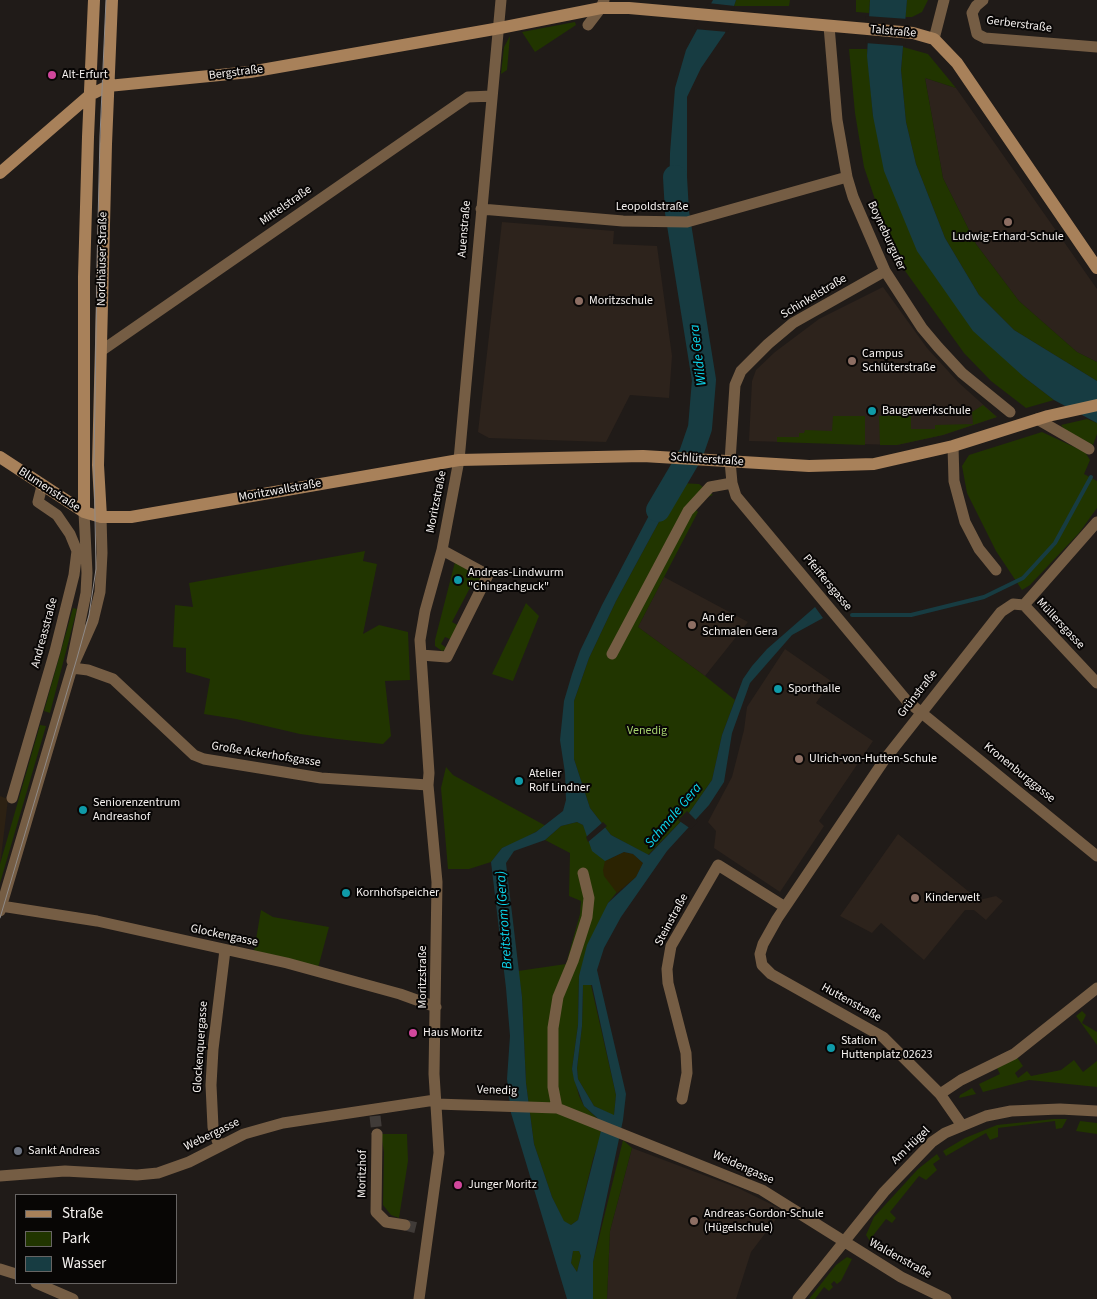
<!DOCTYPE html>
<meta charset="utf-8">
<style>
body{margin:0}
#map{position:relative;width:1097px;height:1299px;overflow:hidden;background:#201b18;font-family:"Source Sans 3",sans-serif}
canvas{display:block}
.legend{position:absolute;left:15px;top:1194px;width:162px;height:90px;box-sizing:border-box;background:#080605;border:1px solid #676463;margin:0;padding:6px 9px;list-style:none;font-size:15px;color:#f6f2f0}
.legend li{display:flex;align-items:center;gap:10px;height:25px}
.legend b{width:25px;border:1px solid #676463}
</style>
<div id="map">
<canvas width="1097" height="1299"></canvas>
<ul class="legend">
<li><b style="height:6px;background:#a8815a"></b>Straße</li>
<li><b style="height:14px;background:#213500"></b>Park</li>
<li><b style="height:14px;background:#173c42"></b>Wasser</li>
</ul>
</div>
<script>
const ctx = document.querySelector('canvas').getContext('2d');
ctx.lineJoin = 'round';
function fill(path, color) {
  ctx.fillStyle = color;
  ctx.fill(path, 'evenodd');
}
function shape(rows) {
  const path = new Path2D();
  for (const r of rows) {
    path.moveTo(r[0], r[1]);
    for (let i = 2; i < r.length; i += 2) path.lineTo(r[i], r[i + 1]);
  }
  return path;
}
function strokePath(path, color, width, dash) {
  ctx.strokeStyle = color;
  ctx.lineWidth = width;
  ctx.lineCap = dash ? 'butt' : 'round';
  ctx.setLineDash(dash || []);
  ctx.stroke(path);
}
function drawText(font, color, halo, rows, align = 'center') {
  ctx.font = font + ' "Source Sans 3",sans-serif';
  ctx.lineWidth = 4;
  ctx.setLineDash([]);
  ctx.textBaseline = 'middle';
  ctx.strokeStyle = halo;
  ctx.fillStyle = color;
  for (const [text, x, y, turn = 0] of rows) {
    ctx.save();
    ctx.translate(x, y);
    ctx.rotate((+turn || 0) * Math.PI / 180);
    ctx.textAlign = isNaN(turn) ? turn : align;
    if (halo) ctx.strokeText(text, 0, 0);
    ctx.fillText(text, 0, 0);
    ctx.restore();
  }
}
fill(shape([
 [0,796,8,799,0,866]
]), '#2c2113');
fill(shape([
 [925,78,956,88,1097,289,1097,362,1077,352,1019,301,976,244,943,178],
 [502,222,614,231,613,244,657,246,672,356,669,398,630,395,606,442,489,438,478,432],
 [883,287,927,348,959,383,997,417,943,435,897,445,749,441,752,381,756,370,775,352,819,319],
 [664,577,748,622,705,676,638,627],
 [785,649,831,681,816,703,873,741,819,821,824,826,780,892,714,848,716,831,708,822,732,777,744,730,747,707],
 [898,834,979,900,996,896,1003,901,986,920,974,910,965,910,924,960,881,923,872,933,840,916],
 [632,1148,738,1188,783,1210,751,1252,736,1299,607,1299,610,1231]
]), '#2d231c');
fill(shape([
 [736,0,790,0,789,6,734,6],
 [856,0,870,0,869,13,856,12],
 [907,0,928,0,922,12,912,17,905,17],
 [575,22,576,25,535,52,522,32],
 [510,36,507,70,501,74,504,47],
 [903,47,928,54,956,88,925,78,943,178,976,244,1019,301,1077,352,1097,362,1097,381,1014,330,979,295,945,238,916,164,906,122,901,70],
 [849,49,867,49,873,116,1024,377,1054,400,1026,408,991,381,964,353,903,268,882,220,864,167,855,113],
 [983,405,997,417,943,435,897,445,880,445,879,416,911,415,911,429,935,429,935,425,973,424,972,412],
 [833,416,865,416,865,445,777,442,777,437,799,437,799,433,804,433,805,430,832,431],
 [1087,419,1097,423,1097,434,1093,445,1065,430,1061,425],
 [1042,432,1085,452,1090,460,1084,474,1097,481,1097,508,1079,533,1030,585,1022,590,996,551,967,493,962,466,969,455],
 [680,483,699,484,713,495,708,497,696,510,698,512,638,627,705,676,735,700,722,735,712,780,689,813,648,855,611,835,590,808,574,759,573,720,574,701,589,658,616,601],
 [365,551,363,561,377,564,363,634,379,625,408,632,410,680,385,681,391,736,383,744,337,739,300,734,236,719,204,714,210,679,186,672,186,648,173,647,175,605,193,607,189,583],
 [455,562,482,578,479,587,472,584,452,622,459,626,452,640,445,637,441,644,448,649,442,651,435,646,435,640],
 [526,603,539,616,513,681,492,674],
 [73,608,77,609,50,713,44,711],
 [40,725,46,726,0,883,0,864],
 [446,767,453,775,546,826,518,842,502,848,491,862,469,869,448,869,441,788],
 [577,822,583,825,590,840,614,859,617,892,608,903,579,976,578,1025,572,1069,579,1096,584,1106,601,1122,598,1130,602,1132,593,1159,578,1220,571,1225,564,1222,552,1197,534,1144,526,1083,522,997,518,971,566,964,580,914,581,901,569,896,570,853,545,840,561,826],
 [261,910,273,917,329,927,318,968,254,951],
 [583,985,591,985,616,1095,614,1116,594,1106,578,1079,577,1068,582,1026],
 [1082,1011,1086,1015,1082,1023,1097,1032,1097,1045,1076,1016],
 [1016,1056,1023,1066,1015,1073,1018,1078,1027,1071,1031,1076,1061,1070,1074,1060,1083,1072,1097,1061,1097,1087,1029,1080,983,1092,979,1084,1000,1074,996,1066],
 [972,1088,976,1094,959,1098,960,1095],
 [1054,1119,1067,1119,1062,1128,1056,1129,1055,1121,998,1128,998,1137,990,1140,986,1133,946,1156,943,1151,965,1138,997,1125],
 [1080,1121,1097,1123,1097,1134,1076,1131],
 [381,1134,407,1134,408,1161,399,1218,391,1215,383,1205,384,1152],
 [623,1140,632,1148,610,1231,607,1299,593,1299,593,1262],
 [937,1154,940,1159,933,1164,937,1170,926,1180,919,1176,890,1212,896,1218,892,1223,886,1219,872,1237,878,1242,873,1246,866,1235,874,1217,918,1169],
 [573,1251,579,1251,581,1256,577,1272,571,1263],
 [847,1257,852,1259,841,1281,837,1284,834,1281,831,1284,833,1287,829,1291,824,1287,815,1299,809,1299,836,1265]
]), '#213500');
fill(shape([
 [624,852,633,854,643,863,636,877,617,893,604,876,603,870,605,861]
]), '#2b2302');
fill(shape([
 [713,0,736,0,725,33,701,68,687,97,687,207,669,210,670,153,675,88,686,50],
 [870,0,907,0,901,70,906,122,916,164,945,238,979,295,1014,330,1097,381,1097,423,1054,400,1024,377,973,331,917,251,884,171,873,116,867,56],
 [666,483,680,483,616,601,589,658,574,701,574,759,590,808,611,835,649,855,689,813,712,780,722,735,743,679,752,666,767,649,815,607,823,618,792,635,750,683,732,733,724,782,709,805,667,851,621,917,604,948,597,970,626,1094,623,1120,593,1262,593,1299,567,1299,511,1113,507,1079,510,1036,506,988,491,862,502,848,536,832,563,811,566,800,565,773,560,740,564,701,572,674,580,651,602,605],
 [577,822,583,825,592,851,605,861,624,852,633,854,643,863,636,877,608,903,587,945,579,976,578,1025,572,1069,574,1080,584,1106,603,1123,578,1220,571,1225,564,1221,552,1197,534,1144,526,1083,522,997,506,863,514,851,545,840,561,826],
 [583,985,592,985,616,1095,614,1115,594,1106,578,1079,577,1068,582,1026],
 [573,1251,579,1251,581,1256,577,1272,571,1263]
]), '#173c42');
fill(shape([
 [708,3,735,6,728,32,694,29],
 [866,16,908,19,905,46,865,43],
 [687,811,698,822,691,829,678,820],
 [603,822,607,826,588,842,586,837]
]), '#201b18');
strokePath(shape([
 [852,615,911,615,984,597,1023,578,1055,543,1091,477]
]), '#173c42', 4);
strokePath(shape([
 [658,510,691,454,700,428,704,380,677,212,675,177]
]), '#173c42', 24);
strokePath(shape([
 [375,1116,377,1134],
 [405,1225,417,1228]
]), '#403b38', 11, [11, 5.5]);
strokePath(shape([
 [983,0,976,6,972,13,977,34,985,38,1097,47],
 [588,25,601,8,604,0],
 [829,26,837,120,847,177,853,197,885,271,922,328,938,347,962,373,1010,412],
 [934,39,944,0],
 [481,209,623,221,687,222,847,177],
 [885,271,793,323,768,344,741,371,735,385,730,461,732,483,736,496,907,701,1097,856],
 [101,351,468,97,492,96],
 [1037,419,1089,449],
 [953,446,954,481,965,522,979,549,996,570],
 [1024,605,1097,522],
 [1024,605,1097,683],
 [612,654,688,511,710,487,732,483],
 [421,655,447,657,488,575,442,550],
 [72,661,86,593,87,573,84,512],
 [72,668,88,670,113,679,194,755,204,759,321,778,428,785],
 [12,798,55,651,74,575,77,551,70,534,57,515,38,502,42,486],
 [1,906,97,921,287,963,400,994,436,1007],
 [0,911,72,668,93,621,100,592,102,553,101,517],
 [940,1094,961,1080,1014,1054,1097,988],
 [682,1099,687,1073,686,1053,668,983,667,969,671,946,718,865,785,907],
 [436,1104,557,1108,762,1190,901,1277,946,1299],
 [557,1108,553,1087,553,1028,558,997,573,961,587,917,589,898,583,873],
 [961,1124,940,1094,883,1037,771,974,762,965,760,954,763,944,777,919,885,759,1001,612,1013,604,1024,605],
 [377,1134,376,1212,386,1222,405,1225],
 [219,1146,213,1127,211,1085,213,1049,225,950],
 [0,1176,65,1171,137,1175,158,1173,189,1162,244,1134,283,1123,435,1100],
 [0,1269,16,1274],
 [36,1283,73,1299],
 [419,1299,439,1153,434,1074,437,882,428,785,429,773,420,640,425,611,442,550,459,460,501,0],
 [798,1299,884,1192,932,1142,945,1133,986,1116,1011,1111,1060,1109,1097,1111]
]), '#755d44', 11);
strokePath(shape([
 [0,173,90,95,108,86,250,72,500,28,601,8,629,8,913,33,934,39,957,63,1097,268],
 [0,457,84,512,101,517,131,517,459,460,643,456,809,466,874,464,953,446,1048,416,1097,405],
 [84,512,84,277,88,137,94,0],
 [101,517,98,465,106,144,112,0]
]), '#a8815a', 12);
strokePath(shape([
 [0,918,77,658,89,615,96,569,94,465,97,265,100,136,106,0]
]), '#908b89', 1);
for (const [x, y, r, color] of [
 [52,75,5,"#d1479c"],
 [1008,222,5,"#8d6e63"],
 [579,301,5,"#8d6e63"],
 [852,361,5,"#8d6e63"],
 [872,411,5,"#0f9aa8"],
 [458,580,5,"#0f9aa8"],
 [692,625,5,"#8d6e63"],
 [778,689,5,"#0f9aa8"],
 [799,759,5,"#8d6e63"],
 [519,781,5,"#0f9aa8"],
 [83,810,5,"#0f9aa8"],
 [346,893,5,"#0f9aa8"],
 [915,898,5,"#8d6e63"],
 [413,1033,5,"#d1479c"],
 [831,1048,5,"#0f9aa8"],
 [18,1151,5,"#6b7280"],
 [458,1185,5,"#d1479c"],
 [694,1221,5,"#8d6e63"]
]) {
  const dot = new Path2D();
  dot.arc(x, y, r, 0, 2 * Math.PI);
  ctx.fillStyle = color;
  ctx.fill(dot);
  strokePath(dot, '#080605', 2);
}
drawText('12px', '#f6f2f0', '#080605', [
 ["Gerberstraße",1019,25,7],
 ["Talstraße",893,32,5],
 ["Bergstraße",236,73,-7],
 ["Mittelstraße",286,206,-35],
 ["Leopoldstraße",652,207],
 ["Auenstraße",465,229,-85],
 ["Boyneburgufer",886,236,65],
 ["Nordhäuser Straße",103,259,-89],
 ["Schinkelstraße",814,297,-31],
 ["Schlüterstraße",707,460,4],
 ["Blumenstraße",49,490,33],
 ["Moritzwallstraße",280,491,-10],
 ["Moritzstraße",437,502,-79],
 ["Pfeiffersgasse",827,583,50],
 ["Müllersgasse",1060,624,47],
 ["Andreasstraße",45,633,-75],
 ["Grünstraße",918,694,-52],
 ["Große Ackerhofsgasse",266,755,9],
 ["Kronenburggasse",1019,773,39],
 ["Steinstraße",672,920,-62],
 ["Glockengasse",224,936,12],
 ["Moritzstraße",423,977,-90],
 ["Huttenstraße",851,1003,29],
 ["Glockenquergasse",201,1047,-86],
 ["Venedig",497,1091,2],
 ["Webergasse",212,1135,-26],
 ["Am Hügel",911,1146,-44],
 ["Weidengasse",743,1168,24],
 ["Moritzhof",363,1174,-89],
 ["Waldenstraße",900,1259,29]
]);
drawText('12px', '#f6f2f0', '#080605', [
 ["Alt-Erfurt",62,75],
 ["Ludwig-Erhard-Schule",1008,237,"center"],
 ["Moritzschule",589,301],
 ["Campus",862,354],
 ["Schlüterstraße",862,368],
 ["Baugewerkschule",882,411],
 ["Andreas-Lindwurm",468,573],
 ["\"Chingachguck\"",468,587],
 ["An der",702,618],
 ["Schmalen Gera",702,632],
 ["Sporthalle",788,689],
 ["Ulrich-von-Hutten-Schule",809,759],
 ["Atelier",529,774],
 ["Rolf Lindner",529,788],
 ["Seniorenzentrum",93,803],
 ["Andreashof",93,817],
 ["Kornhofspeicher",356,893],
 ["Kinderwelt",925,898],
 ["Haus Moritz",423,1033],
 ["Station",841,1041],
 ["Huttenplatz 02623",841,1055],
 ["Sankt Andreas",28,1151],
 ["Junger Moritz",468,1185],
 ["Andreas-Gordon-Schule",704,1214],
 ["(Hügelschule)",704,1228]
], 'left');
drawText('12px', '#a7d36f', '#080605', [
 ["Venedig",647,731]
]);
drawText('italic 14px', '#0cd7ee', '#080605', [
 ["Wilde Gera",699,355,-97],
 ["Schmale Gera",674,816,-50],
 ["Breitstrom (Gera)",505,920,-94]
]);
</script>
